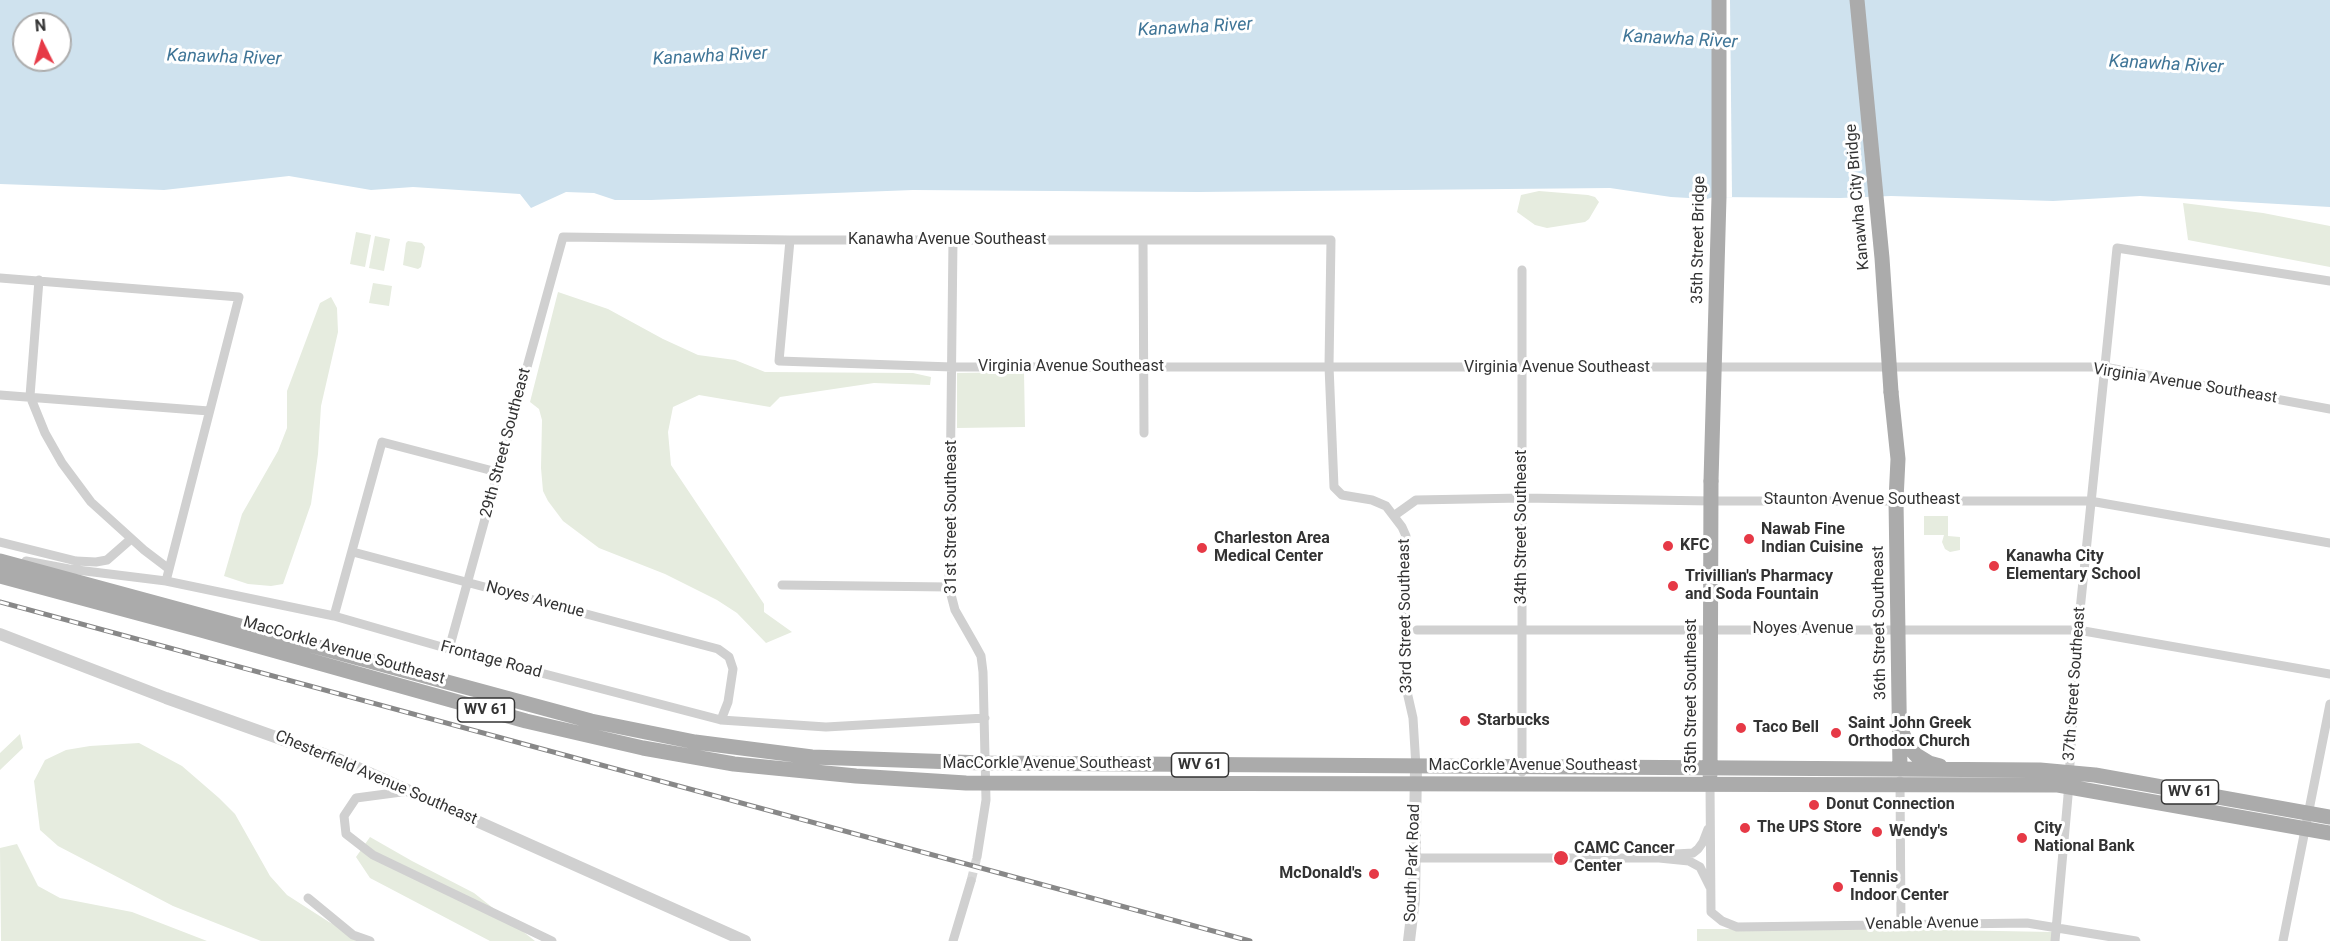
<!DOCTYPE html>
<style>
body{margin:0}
#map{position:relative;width:2330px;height:941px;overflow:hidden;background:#fff;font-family:Roboto,sans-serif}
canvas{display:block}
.north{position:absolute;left:12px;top:12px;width:60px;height:60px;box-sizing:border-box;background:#fff;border:2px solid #adadad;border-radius:50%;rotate:355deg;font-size:16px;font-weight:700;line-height:24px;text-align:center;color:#333}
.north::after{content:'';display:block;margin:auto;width:21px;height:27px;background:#e63946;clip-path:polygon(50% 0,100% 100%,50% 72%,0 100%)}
</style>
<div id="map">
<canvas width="2330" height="941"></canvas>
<div class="north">N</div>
</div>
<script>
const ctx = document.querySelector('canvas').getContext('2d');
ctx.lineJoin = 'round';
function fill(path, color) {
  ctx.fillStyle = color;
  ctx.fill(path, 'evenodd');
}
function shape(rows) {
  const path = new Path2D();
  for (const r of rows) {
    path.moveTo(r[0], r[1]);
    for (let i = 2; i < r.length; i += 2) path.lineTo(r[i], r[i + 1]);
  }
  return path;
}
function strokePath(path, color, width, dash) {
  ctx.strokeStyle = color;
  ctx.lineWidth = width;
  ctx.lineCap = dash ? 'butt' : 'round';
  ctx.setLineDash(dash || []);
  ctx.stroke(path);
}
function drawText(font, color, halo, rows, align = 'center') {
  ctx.font = font + ' Roboto,sans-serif';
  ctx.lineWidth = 6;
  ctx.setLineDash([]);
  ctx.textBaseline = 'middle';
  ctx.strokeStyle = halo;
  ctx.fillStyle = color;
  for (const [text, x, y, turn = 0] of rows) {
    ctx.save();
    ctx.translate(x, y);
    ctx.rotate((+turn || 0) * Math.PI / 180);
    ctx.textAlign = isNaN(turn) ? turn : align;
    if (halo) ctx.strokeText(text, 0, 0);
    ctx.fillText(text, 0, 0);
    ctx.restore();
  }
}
fill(shape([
 [1539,191,1588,195,1595,197,1599,202,1589,219,1585,222,1547,228,1535,225,1517,212,1521,195],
 [2183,203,2263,213,2330,226,2330,267,2188,240],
 [356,232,371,235,365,267,350,264],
 [375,236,390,239,384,271,369,268],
 [408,241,422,243,425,247,421,267,418,269,403,265,406,243],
 [373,283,392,286,389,306,369,303],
 [558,292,608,309,663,339,698,355,735,360,765,372,913,373,931,377,930,385,874,383,780,397,770,407,699,395,673,407,668,432,671,465,764,604,764,612,792,632,766,643,737,613,717,600,665,574,599,548,563,521,548,501,543,491,541,468,542,420,539,409,530,402],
 [331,297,337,308,338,332,321,406,318,454,311,504,283,584,271,586,248,584,224,576,242,514,278,451,287,428,287,391,320,303],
 [1024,372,1025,427,957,428,957,373],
 [1924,516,1948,516,1948,536,1960,537,1960,550,1950,552,1945,549,1942,542,1944,535,1924,535],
 [20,734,23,748,0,770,0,753],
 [139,743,182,766,219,798,235,814,270,876,287,895,329,922,369,941,261,941,173,906,58,846,40,830,34,781,45,760,66,750,90,746],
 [370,837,412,861,474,893,535,941,490,941,370,878,356,857],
 [17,844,38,886,60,898,132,912,207,941,1,941,0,848],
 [1697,929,1892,929,2052,932,2051,941,1697,941]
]), '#e6ecdf');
fill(shape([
 [0,0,2330,0,2330,207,2140,196,2053,201,1891,196,1840,198,1713,197,1707,199,1671,197,1610,188,1198,192,913,190,651,200,615,200,594,193,566,192,531,208,520,194,413,187,371,190,289,176,164,190,0,184],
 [24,24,60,24,60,60,24,60]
]), '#cfe2ee');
fill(shape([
 [1714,0,1730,0,1732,197,1713,197]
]), '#fff');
strokePath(shape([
 [971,881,977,857]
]), '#d6d6d6', 9, [9, 4.5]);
strokePath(shape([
 [790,240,779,361,952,367,2104,367,2330,409],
 [953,240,949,587,955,610,975,645,981,656,983,672,986,800,977,857],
 [1143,240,1144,433],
 [0,278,239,297,166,581],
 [39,280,30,396,45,433,62,463,91,502,144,550,169,569],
 [0,395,209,411],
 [1395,515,1416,500,1522,498,1711,501,2090,501,2330,543],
 [0,542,76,561,96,562,107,560,131,539],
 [353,552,718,649,729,657,733,669,728,702,721,720],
 [26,561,69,569,166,581,334,616,449,649,721,720,826,727,985,718],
 [782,585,949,587],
 [334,616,382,442,497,472],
 [1417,630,2078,630,2330,674],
 [449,649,563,237,790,240,1331,240,1329,366,1334,487,1342,495,1372,500,1386,506,1402,527,1406,536,1405,683,1413,718,1416,767],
 [1522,772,1522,270],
 [1900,781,1901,925],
 [1710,784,1711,912,1722,921,1737,927,2027,923,2136,941],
 [409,791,356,798,344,816,346,834,373,855,552,941],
 [1676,854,1693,853,1698,849,1703,842,1708,829],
 [1415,858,1659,858,1689,861,1700,867,1710,887],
 [308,898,353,935,370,941],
 [953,941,971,881],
 [2055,941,2068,796,2078,630,2117,248,2330,281],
 [2283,941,2330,704]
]), '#d0d0d0', 9);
strokePath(shape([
 [0,634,166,698,340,760,745,941],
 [1409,941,1414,899,1416,767]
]), '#d0d0d0', 12);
strokePath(shape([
 [1891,392,1898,459,1896,500,1900,769],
 [0,561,591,721,695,742,812,757,984,763,2040,770,2095,775,2330,817],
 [0,576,201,630,526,721,643,748,734,764,856,776,966,783,2058,785,2330,833],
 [1902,732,1908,746,1916,755,1929,763,1940,766],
 [1710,775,1711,481]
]), '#ababab', 15);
const rail = shape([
 [0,602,1250,941]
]);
strokePath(rail, '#888', 5);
strokePath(rail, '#fff', 3, [9]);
strokePath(shape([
 [1857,0,1882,258,1891,392],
 [1711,481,1719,197,1719,0]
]), '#ababab', 15);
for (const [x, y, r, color] of [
 [1749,539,6,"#e63946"],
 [1668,546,6,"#e63946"],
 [1202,548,6,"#e63946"],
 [1994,566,6,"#e63946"],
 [1673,586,6,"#e63946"],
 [1465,721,6,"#e63946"],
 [1741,728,6,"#e63946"],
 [1836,733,6,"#e63946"],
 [1814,805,6,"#e63946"],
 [1745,828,6,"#e63946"],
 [1877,832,6,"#e63946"],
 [2022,838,6,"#e63946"],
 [1561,858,8,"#e63946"],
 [1374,874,6,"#e63946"],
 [1838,887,6,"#e63946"]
]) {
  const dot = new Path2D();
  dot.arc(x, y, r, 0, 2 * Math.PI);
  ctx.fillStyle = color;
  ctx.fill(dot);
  strokePath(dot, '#fff', 2);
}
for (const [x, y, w] of [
 [486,710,57],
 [1200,765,57],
 [2190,792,57]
]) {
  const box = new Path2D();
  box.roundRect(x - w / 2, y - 12, w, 24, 4.5);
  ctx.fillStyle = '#fff';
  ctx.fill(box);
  strokePath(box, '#333', 1.5);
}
drawText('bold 15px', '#333', null, [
 ["WV 61",486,710],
 ["WV 61",1200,765],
 ["WV 61",2190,792]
]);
drawText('16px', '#333', '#fff', [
 ["Kanawha City Bridge",1858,197,-95],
 ["Kanawha Avenue Southeast",947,240],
 ["35th Street Bridge",1699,240,-89],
 ["Virginia Avenue Southeast",1071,367],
 ["Virginia Avenue Southeast",1557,368],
 ["Virginia Avenue Southeast",2185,384,9],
 ["29th Street Southeast",506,443,-75],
 ["Staunton Avenue Southeast",1862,500],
 ["31st Street Southeast",952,517,-90],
 ["34th Street Southeast",1522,527,-90],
 ["Noyes Avenue",535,600,15],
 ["33rd Street Southeast",1406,616,-91],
 ["36th Street Southeast",1880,623,-91],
 ["Noyes Avenue",1803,629],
 ["MacCorkle Avenue Southeast",344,651,16],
 ["Frontage Road",491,660,15],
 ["37th Street Southeast",2075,684,-86],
 ["35th Street Southeast",1692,696,-90],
 ["MacCorkle Avenue Southeast",1047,764],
 ["MacCorkle Avenue Southeast",1533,766],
 ["Chesterfield Avenue Southeast",376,778,23],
 ["South Park Road",1413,863,-88],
 ["Venable Avenue",1922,924,-1]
]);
drawText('bold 16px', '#333', '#fff', [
 ["Nawab Fine",1761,530],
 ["Indian Cuisine",1761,548],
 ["Charleston Area",1214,539],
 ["Medical Center",1214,557],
 ["KFC",1680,546],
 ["Kanawha City",2006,557],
 ["Elementary School",2006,575],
 ["Trivillian's Pharmacy",1685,577],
 ["and Soda Fountain",1685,595],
 ["Starbucks",1477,721],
 ["Saint John Greek",1848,724],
 ["Orthodox Church",1848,742],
 ["Taco Bell",1753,728],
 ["Donut Connection",1826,805],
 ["The UPS Store",1757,828],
 ["City",2034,829],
 ["National Bank",2034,847],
 ["Wendy's",1889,832],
 ["CAMC Cancer",1574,849],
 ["Center",1574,867],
 ["McDonald's",1362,874,"right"],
 ["Tennis",1850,878],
 ["Indoor Center",1850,896]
], 'left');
drawText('italic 18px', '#3f7597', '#fff', [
 ["Kanawha River",1195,28,-3],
 ["Kanawha River",1680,40,3],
 ["Kanawha River",710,57,-3],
 ["Kanawha River",224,58,2],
 ["Kanawha River",2166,65,3]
]);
</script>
